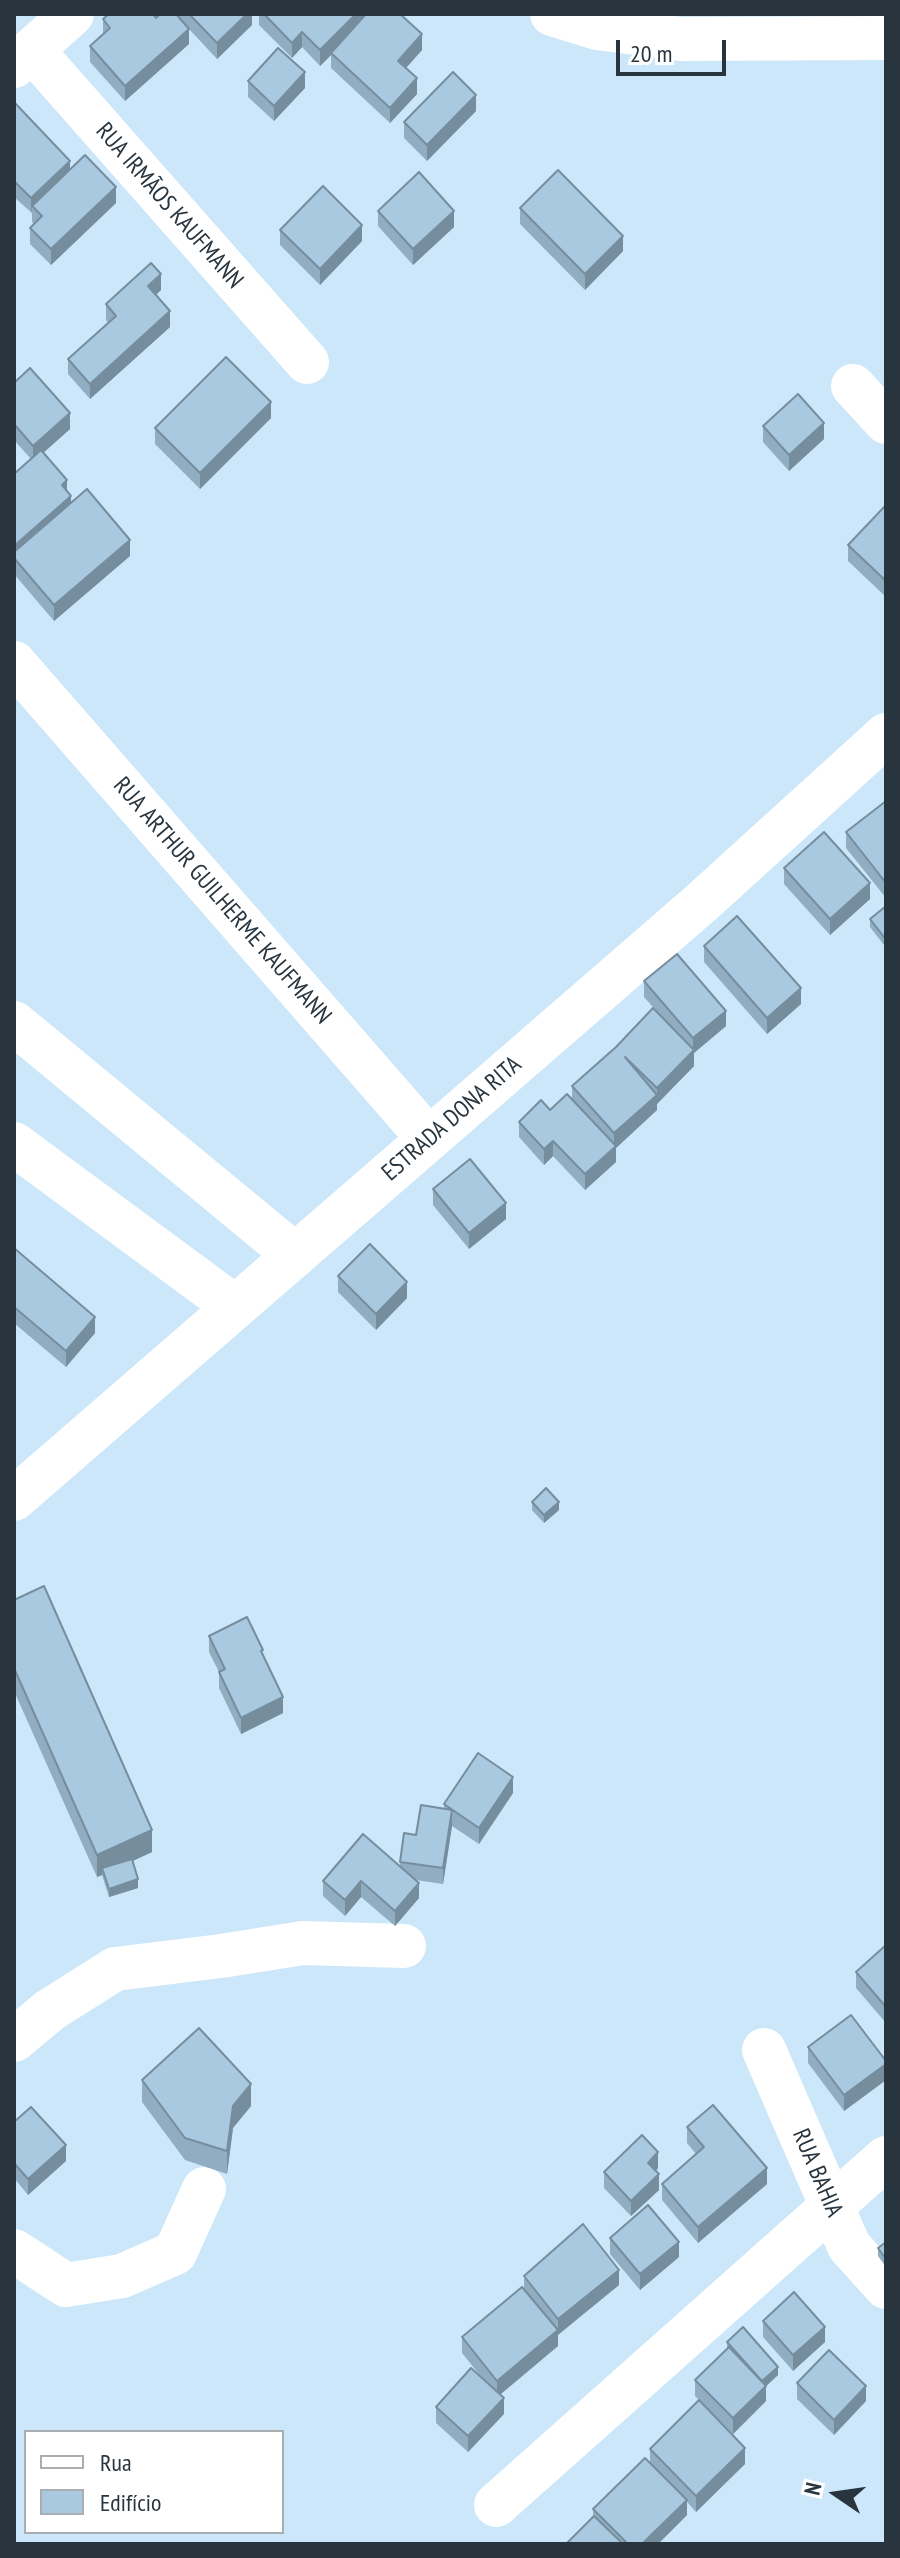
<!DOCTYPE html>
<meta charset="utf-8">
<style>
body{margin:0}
#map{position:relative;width:900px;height:2558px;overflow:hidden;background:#cce7fa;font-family:"PT Sans Narrow",sans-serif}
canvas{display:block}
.frame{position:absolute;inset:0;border:16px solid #28353f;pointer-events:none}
.legend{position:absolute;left:24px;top:2430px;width:260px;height:104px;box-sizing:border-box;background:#fff;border:2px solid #a9aeb2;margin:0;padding:10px 14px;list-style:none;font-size:24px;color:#28353f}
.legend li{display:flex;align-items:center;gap:16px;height:40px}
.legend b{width:40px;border:2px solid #a9aeb2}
.north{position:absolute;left:796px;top:2454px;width:80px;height:80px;-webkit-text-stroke:6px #fff;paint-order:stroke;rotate:283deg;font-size:22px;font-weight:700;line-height:32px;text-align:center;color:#28353f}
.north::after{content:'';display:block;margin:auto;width:28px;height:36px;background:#28353f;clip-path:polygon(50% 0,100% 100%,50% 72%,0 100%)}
.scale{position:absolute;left:616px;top:40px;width:110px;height:36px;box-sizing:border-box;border:4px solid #28353f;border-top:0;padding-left:10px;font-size:24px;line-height:28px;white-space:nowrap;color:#28353f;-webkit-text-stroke:6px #fff;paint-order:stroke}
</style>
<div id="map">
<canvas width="900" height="2558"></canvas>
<div class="frame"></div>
<ul class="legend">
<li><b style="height:10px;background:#fff"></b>Rua</li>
<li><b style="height:22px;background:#a9c9e1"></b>Edifício</li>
</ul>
<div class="north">N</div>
<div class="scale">20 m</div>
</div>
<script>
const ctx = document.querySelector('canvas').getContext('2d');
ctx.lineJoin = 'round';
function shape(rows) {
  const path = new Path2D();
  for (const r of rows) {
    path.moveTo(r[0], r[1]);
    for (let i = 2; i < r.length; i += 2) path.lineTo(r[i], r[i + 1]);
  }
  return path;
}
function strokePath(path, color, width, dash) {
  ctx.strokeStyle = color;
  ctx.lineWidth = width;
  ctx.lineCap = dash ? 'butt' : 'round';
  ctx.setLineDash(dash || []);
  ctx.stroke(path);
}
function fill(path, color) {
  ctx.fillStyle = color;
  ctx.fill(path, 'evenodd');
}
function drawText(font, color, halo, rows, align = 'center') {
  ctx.font = font + ' "PT Sans Narrow",sans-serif';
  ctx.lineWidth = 8;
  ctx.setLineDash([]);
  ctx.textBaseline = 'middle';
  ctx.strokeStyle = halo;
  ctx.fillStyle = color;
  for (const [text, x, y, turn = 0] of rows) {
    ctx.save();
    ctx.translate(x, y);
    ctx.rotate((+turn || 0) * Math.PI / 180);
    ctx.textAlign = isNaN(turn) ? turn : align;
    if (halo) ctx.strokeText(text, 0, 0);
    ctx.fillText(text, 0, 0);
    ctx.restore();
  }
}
strokePath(shape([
 [32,50,307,362],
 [14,66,72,14],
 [853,386,886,422],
 [14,663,429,1139],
 [14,1023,295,1255],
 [14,1144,235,1307],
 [14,2040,50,2010,115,1969,221,1956,303,1943,404,1946],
 [764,2050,849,2246,886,2287],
 [14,2251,66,2285,122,2276,175,2253,204,2189],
 [496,2505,886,2158]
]), '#fff', 44);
strokePath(shape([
 [552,14,597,28,681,39,886,38],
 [14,1499,701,903,886,735]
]), '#fff', 44);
fill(shape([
 [178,14,252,14,252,25,217,59,189,29,189,44,125,101,90,62,90,46,103,34,103,19,178,17],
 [259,14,400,14,422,50,406,68,417,94,390,123,331,68,331,55,320,66,302,47,292,58,259,25],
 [248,81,305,88,274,121,248,97],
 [14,102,70,170,116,203,51,265,30,244,30,228,34,224,32,222,32,213,14,197],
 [476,111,427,161,404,138,404,122],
 [520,208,623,251,585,290,520,224],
 [378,211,454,227,413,265,378,226],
 [280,230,362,241,320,285,280,245],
 [161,290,156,295,170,327,90,399,68,374,68,359,108,323,106,320,106,304],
 [14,383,70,429,43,453,67,492,71,502,130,556,54,621,14,574,14,474,31,459,14,440],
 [271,418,200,489,155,444,155,428],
 [763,426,824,439,789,471,763,442],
 [886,505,886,597,848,561,848,545],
 [886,801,886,898,846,848,846,832],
 [784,868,870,899,830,935,784,884],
 [886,906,886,943,884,945,870,927,870,919],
 [704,946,801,1004,767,1034,704,962],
 [644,981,726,1026,694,1053,694,1066,657,1104,657,1110,616,1148,616,1162,585,1190,553,1156,544,1165,519,1137,519,1122,572,1100,572,1086,659,1014,644,997],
 [433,1189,506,1219,469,1249,433,1205],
 [14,1248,95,1333,66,1367,14,1323],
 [338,1276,407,1298,376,1330,338,1292],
 [532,1502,559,1510,544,1523,532,1510],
 [14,1600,152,1852,133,1861,138,1888,109,1897,102,1875,97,1877,14,1691],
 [209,1636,263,1655,283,1713,241,1734,219,1688,219,1672,209,1652],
 [513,1793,479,1844,452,1826,443,1884,416,1880,419,1898,395,1926,361,1897,345,1916,323,1896,323,1881,400,1866,400,1862,416,1835,444,1809,444,1804],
 [886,1945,886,2023,856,1988,856,1972],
 [808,2047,886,2061,886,2080,844,2111,808,2063],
 [142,2080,251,2106,233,2128,227,2174,185,2160,142,2102],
 [14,2122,66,2161,28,2195,14,2178],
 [687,2127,767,2184,698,2243,662,2200,662,2184,696,2154,687,2143],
 [658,2168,656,2171,659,2190,631,2216,604,2188,604,2172],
 [610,2238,679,2257,640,2290,610,2254],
 [886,2242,886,2267,878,2256,878,2248],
 [524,2276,619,2285,558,2334,558,2346,500,2395,504,2414,468,2452,436,2423,436,2407,483,2379,462,2353,462,2337,524,2290],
 [763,2321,825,2342,793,2371,763,2337],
 [727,2342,778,2375,766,2386,766,2401,733,2434,695,2396,695,2380,727,2349],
 [797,2383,866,2401,834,2435,797,2399],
 [650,2449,745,2464,696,2512,687,2502,687,2515,658,2544,566,2544,593,2516,593,2509,650,2462]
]), '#91adc2');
fill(shape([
 [247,14,252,14,252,25,217,59,217,43],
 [356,14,372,14,331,53,331,55,320,66,320,50],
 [189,29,189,44,125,101,125,86],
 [302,32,302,47,292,58,292,43],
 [422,34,422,50,398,77,398,61],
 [305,72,305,88,274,121,274,106],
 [417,78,417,94,390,123,390,108],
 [476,95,476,111,427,161,427,145],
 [70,161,70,176,32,206,31,214,31,198],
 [116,187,116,203,51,265,51,249],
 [454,211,454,227,413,265,413,249],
 [362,225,362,241,320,285,320,269],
 [623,236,623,251,585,290,585,274],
 [161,274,161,290,148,302,148,286],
 [170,311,170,327,90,399,90,384],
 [271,402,271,418,200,489,200,473],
 [70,413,70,429,33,462,33,446],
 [824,423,824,439,789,471,789,455],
 [67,480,67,496,62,485],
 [71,496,71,512,14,558,14,546],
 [130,540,130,556,54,621,54,605],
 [870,883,870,899,830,935,830,919],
 [801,988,801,1004,767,1034,767,1018],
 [726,1011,726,1026,694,1053,694,1066,657,1104,657,1110,616,1148,616,1162,585,1190,585,1174,614,1147,614,1133,657,1095,657,1088,693,1051,693,1038],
 [553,1141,553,1156,544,1165,544,1149],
 [506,1203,506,1219,469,1249,469,1233],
 [407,1282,407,1298,376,1330,376,1314],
 [95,1317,95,1333,66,1367,66,1351],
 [559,1502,559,1510,544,1523,544,1515],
 [283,1697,283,1713,241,1734,241,1718],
 [513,1777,513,1793,479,1844,479,1828],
 [452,1810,452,1826,443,1884,443,1868],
 [152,1830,152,1852,104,1874,102,1868,102,1875,97,1877,97,1855],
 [138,1879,138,1888,109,1897,109,1889],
 [361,1881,361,1897,345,1916,345,1900],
 [419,1883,419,1898,395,1926,395,1911],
 [886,2064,886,2080,844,2111,844,2095],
 [251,2084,251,2106,233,2128,227,2174,227,2151,233,2106],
 [66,2145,66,2161,28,2195,28,2179],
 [658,2152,658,2168,648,2178,648,2163],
 [767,2168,767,2184,698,2243,698,2227],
 [659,2174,659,2190,631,2216,631,2201],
 [679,2242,679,2257,640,2290,640,2274],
 [619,2270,619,2285,558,2335,558,2319],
 [825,2327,825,2342,793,2371,793,2355],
 [558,2330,558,2346,497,2397,497,2381],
 [778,2367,778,2375,762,2390,762,2382],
 [766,2386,766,2401,733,2434,733,2418],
 [866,2386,866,2401,834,2435,834,2420],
 [504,2398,504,2414,468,2452,468,2436],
 [745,2448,745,2464,696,2512,696,2496],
 [687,2500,687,2515,658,2544,642,2544]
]), '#768d9e');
const building = shape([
 [109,14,153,14,156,18,160,14,176,14,189,29,125,86,90,46,110,28,103,19,109,14],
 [189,14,247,14,217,43,189,14],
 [264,14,356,14,320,50,302,32,292,43,264,14],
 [366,14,400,14,422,34,398,61,417,78,390,108,331,53,366,14],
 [278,48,305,72,274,106,248,81,278,48],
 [453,72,476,95,427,145,404,122,453,72],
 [14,102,70,161,31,198,14,181,14,102],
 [85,155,116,187,51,249,30,228,42,216,32,206,85,155],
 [558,170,623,236,585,274,520,208,558,170],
 [419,172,454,211,413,249,378,211,419,172],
 [323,186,362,225,320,269,280,230,323,186],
 [151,263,161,274,148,286,170,311,90,384,68,359,116,316,106,304,151,263],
 [226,357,271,402,200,473,155,428,226,357],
 [30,368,70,413,33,446,14,424,14,383,30,368],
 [798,394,824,423,789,455,763,426,798,394],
 [41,450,67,480,62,485,71,496,14,546,14,474,41,450],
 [87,489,130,540,54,605,14,558,14,552,87,489],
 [886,505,886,581,848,545,886,505],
 [886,801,886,883,846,832,886,801],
 [824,832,870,883,830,919,784,868,824,832],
 [886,906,886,935,884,937,870,919,886,906],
 [737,916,801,988,767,1018,704,946,737,916],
 [677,954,726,1011,693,1038,644,981,677,954],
 [653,1008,694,1050,657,1088,625,1057,657,1095,614,1133,572,1086,616,1047,653,1008],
 [567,1094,616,1146,585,1174,553,1141,544,1149,519,1122,541,1100,550,1110,567,1094],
 [470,1159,506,1203,469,1233,433,1189,470,1159],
 [370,1244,407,1282,376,1314,338,1276,370,1244],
 [14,1248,95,1317,66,1351,14,1307,14,1248],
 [546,1488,559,1502,544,1515,532,1502,546,1488],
 [44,1586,152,1830,97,1855,14,1668,14,1600,44,1586],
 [247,1617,263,1650,261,1651,283,1697,241,1718,219,1672,225,1669,209,1636,247,1617],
 [478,1753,513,1777,479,1828,444,1804,478,1753],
 [421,1805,452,1810,443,1868,400,1862,404,1833,416,1835,421,1805],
 [363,1834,419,1883,395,1911,361,1881,345,1900,323,1881,363,1834],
 [132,1859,138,1879,109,1889,102,1868,132,1859],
 [886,1945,886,2007,856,1972,886,1945],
 [851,2015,886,2061,886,2064,844,2095,808,2047,851,2015],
 [199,2028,251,2084,233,2106,227,2151,185,2138,142,2080,199,2028],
 [713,2105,767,2168,698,2227,662,2184,704,2147,687,2127,713,2105],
 [31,2107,66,2145,28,2179,14,2163,14,2122,31,2107],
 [642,2135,658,2152,648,2163,659,2174,631,2201,604,2172,642,2135],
 [648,2205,679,2242,640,2274,610,2238,648,2205],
 [583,2224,619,2270,558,2319,524,2276,583,2224],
 [886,2242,886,2259,878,2248,886,2242],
 [522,2287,558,2330,497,2381,462,2337,522,2287],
 [794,2292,825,2327,793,2355,763,2321,794,2292],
 [743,2327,778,2367,762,2381,727,2342,743,2327],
 [729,2347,766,2386,733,2418,695,2380,729,2347],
 [829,2350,866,2386,834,2420,797,2383,829,2350],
 [471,2368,504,2398,468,2436,436,2407,471,2368],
 [699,2400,745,2448,696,2496,650,2449,699,2400],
 [645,2458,687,2500,642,2544,628,2544,593,2509,645,2458],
 [594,2516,623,2544,566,2544,594,2516]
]);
fill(building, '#a9c9e1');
strokePath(building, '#768d9e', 2);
drawText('24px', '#28353f', '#fff', [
 ["RUA IRMÃOS KAUFMANN",169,206,49],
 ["RUA ARTHUR GUILHERME KAUFMANN",222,901,49],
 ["ESTRADA DONA RITA",452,1119,-41],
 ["RUA BAHIA",817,2173,67]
]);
</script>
